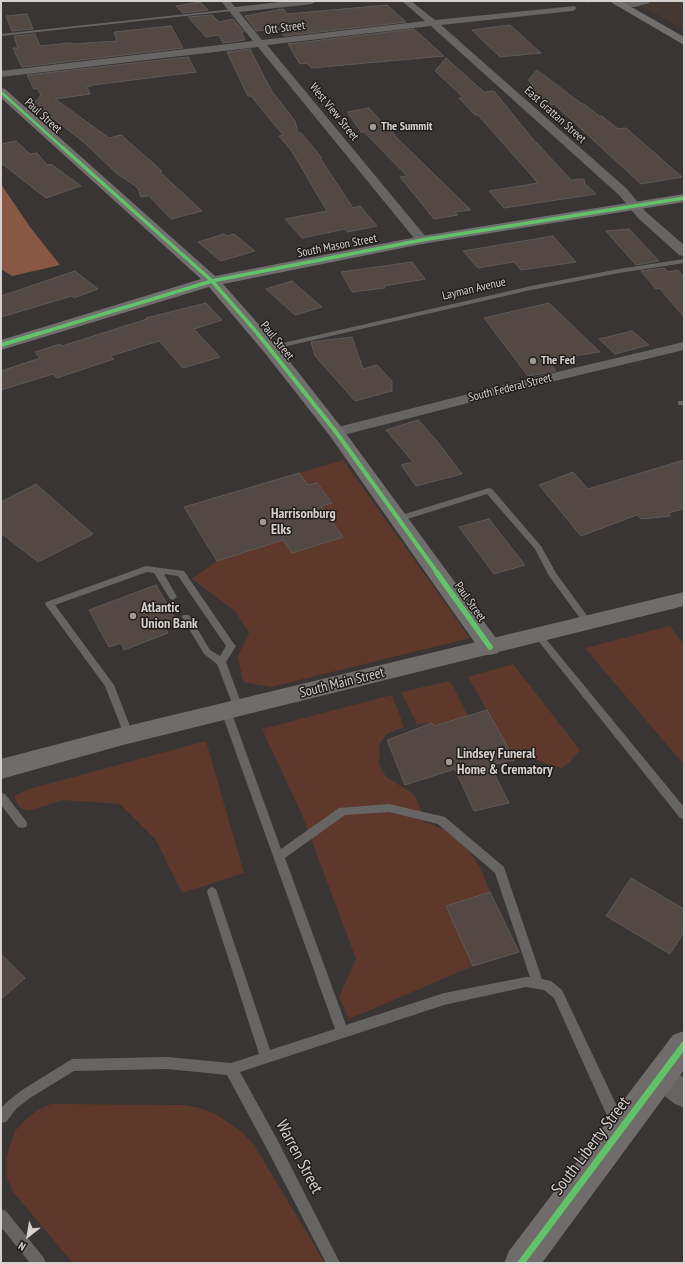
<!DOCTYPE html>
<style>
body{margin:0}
#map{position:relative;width:685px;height:1264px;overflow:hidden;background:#393534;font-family:"PT Sans Narrow",sans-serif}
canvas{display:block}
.frame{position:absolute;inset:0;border:2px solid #d6d1cf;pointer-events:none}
.north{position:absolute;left:8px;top:1216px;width:40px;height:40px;-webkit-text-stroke:3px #201d1b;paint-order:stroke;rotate:211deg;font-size:11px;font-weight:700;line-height:16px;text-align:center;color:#d6d1cf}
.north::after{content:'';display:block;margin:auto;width:14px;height:18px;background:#d6d1cf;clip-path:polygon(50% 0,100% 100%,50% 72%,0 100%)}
</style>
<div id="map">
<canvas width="685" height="1264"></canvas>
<div class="frame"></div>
<div class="north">N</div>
</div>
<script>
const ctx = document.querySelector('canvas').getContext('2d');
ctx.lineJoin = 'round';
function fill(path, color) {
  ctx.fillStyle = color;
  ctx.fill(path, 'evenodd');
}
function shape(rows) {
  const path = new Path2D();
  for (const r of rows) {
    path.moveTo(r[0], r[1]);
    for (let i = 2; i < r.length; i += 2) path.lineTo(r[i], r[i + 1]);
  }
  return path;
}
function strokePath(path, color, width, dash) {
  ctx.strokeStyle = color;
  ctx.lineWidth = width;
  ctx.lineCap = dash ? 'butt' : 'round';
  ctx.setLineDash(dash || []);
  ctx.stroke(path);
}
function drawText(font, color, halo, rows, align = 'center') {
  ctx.font = font + ' "PT Sans Narrow",sans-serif';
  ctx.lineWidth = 3;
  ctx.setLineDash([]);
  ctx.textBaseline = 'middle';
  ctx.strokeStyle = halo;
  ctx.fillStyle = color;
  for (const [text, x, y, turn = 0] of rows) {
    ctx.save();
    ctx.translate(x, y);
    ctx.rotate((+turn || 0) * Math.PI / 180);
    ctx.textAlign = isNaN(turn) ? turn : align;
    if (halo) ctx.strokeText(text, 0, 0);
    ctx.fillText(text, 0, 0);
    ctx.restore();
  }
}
fill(shape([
 [634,1,684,1,684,31,662,17]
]), '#453832');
fill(shape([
 [343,460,470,638,271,687,243,682,238,656,249,633,235,611,192,579,217,561,283,540,292,553,343,537,321,506,332,502,317,483,308,485,299,473],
 [670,626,684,645,684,765,585,648],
 [513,664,580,750,570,762,562,768,549,765,533,758,523,760,515,760,468,677],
 [450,681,468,716,438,733,432,723,417,724,401,692],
 [392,695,404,727,386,734,379,746,380,758,378,762,386,777,414,794,422,813,418,819,458,835,480,867,490,892,446,906,473,966,349,1019,339,997,356,959,303,817,262,729],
 [206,741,244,873,182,893,156,840,120,804,63,800,29,811,20,808,14,796,29,789],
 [51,1104,184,1105,200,1108,216,1114,243,1133,254,1145,325,1263,73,1263,13,1192,7,1177,6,1160,10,1144,16,1130,26,1119,38,1110]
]), '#5e392b');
fill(shape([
 [1,184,30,227,60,265,12,276,1,269]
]), '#885845');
const building = shape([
 [200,2,208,10,183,13,176,6,200,2],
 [387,5,406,22,284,36,279,29,256,31,245,16,283,9,287,14,387,5],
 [27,14,33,29,12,31,6,16,27,14],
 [212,15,219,22,233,19,244,32,241,32,245,40,223,43,219,35,206,37,188,17,212,15],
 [510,25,541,53,500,57,472,30,510,25],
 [171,26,183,48,22,67,13,48,18,48,14,36,35,34,40,46,71,43,72,44,117,41,114,32,171,26],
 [414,29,444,56,311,68,307,63,300,64,288,44,414,29],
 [250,49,271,90,295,121,298,133,301,133,322,158,320,158,353,208,360,206,377,226,347,232,345,229,302,238,285,219,327,211,291,150,279,136,283,135,251,96,248,96,227,52,250,49],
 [188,57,196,72,93,85,87,87,90,94,55,99,109,138,121,135,162,171,160,172,202,211,171,219,149,196,141,197,138,188,116,173,85,143,34,104,41,95,37,88,34,89,27,75,188,57],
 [446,58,484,92,494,91,536,143,537,143,571,180,584,179,585,184,596,194,504,208,489,191,538,183,478,115,475,115,459,98,463,97,435,71,446,58],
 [537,70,582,104,584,104,599,116,602,116,618,129,626,128,682,177,641,184,554,104,551,105,527,86,533,85,528,80,537,70],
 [369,108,382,122,384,121,396,137,471,210,455,212,458,215,434,219,400,177,407,176,364,132,361,132,347,112,369,108],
 [16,141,30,154,37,153,47,165,51,164,81,186,46,198,1,163,1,144,16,141],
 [629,229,659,261,636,265,606,231,629,229],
 [224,234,227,236,234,234,255,251,221,261,198,242,224,234],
 [553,236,576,262,521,270,514,262,478,268,463,251,553,236],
 [412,262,425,279,384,286,385,288,352,292,341,272,412,262],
 [664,268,668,272,678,270,684,277,684,317,659,288,656,289,641,271,664,268],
 [75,271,98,289,74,298,72,296,1,317,1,296,75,271],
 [292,281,308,295,322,307,295,315,266,289,292,281],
 [206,303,222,320,194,329,220,357,183,368,159,341,110,356,114,359,57,378,53,374,1,390,1,371,40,358,35,352,60,344,62,346,147,319,146,318,206,303],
 [549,303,600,352,548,360,556,371,528,376,484,318,549,303],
 [632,331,649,345,615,354,599,339,632,331],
 [352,337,363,369,377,365,392,381,392,391,355,401,315,356,311,342,352,337],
 [418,420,437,441,462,474,416,486,401,465,413,462,386,430,418,420],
 [684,460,684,509,668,513,671,516,641,519,637,515,581,536,539,485,573,472,588,489,684,460],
 [299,473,308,485,317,483,332,503,321,506,343,537,292,553,283,540,217,561,184,507,299,473],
 [36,484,93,534,38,562,1,533,1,502,36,484],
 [489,519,525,565,494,574,459,527,489,519],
 [156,585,178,623,165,627,168,633,124,650,121,643,109,647,89,610,156,585],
 [487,710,515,760,490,765,509,803,474,811,455,769,405,785,387,740,432,723,434,726,487,710],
 [631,878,684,909,684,932,670,954,606,916,631,878],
 [490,892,519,952,473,966,446,906,490,892],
 [1,954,25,978,1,999,1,954]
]);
fill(building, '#544844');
strokePath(building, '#5e5a59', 1);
strokePath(shape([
 [586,3,596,1]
]), '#656463', 1.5, [0.5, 1.5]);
fill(shape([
 [233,9,232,11,1,36,1,34,233,9],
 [684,259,684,263,619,273,531,290,270,350,267,348,270,346,531,286,619,269,684,259],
 [678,401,684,401,684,405,678,405,678,401],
 [489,488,492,489,541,546,556,573,591,621,592,623,591,625,585,625,549,576,535,549,487,494,398,522,394,519,395,517,489,488],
 [146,566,184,571,234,644,236,646,226,662,243,708,241,711,235,711,217,664,204,654,182,617,183,615,189,615,210,650,220,656,226,646,178,576,164,574,177,597,173,600,170,599,154,573,147,572,55,605,114,685,133,734,131,737,125,737,105,686,45,604,46,602,146,566],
 [538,632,541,633,684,807,684,819,680,818,535,637,533,635,535,633,538,632],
 [226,707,229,708,231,711,281,849,339,808,389,804,445,817,504,867,542,979,551,981,562,990,623,1119,624,1124,623,1129,618,1130,613,1129,554,998,544,990,526,987,444,1005,240,1072,278,1141,340,1263,326,1263,268,1151,227,1075,167,1069,74,1071,30,1098,16,1109,6,1122,1,1123,1,1108,8,1101,22,1090,72,1059,167,1057,231,1063,259,1054,207,892,208,889,212,887,216,889,217,892,270,1050,335,1029,221,711,223,708,226,707],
 [389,812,438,824,495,873,530,977,526,977,444,993,346,1025,285,858,345,815,389,812],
 [1,793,5,794,26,821,27,824,26,827,22,828,18,827,1,805,1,793],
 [1,1209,6,1211,44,1258,46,1263,30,1263,1,1227,1,1209]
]), '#666564');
fill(shape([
 [221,1,230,1,235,7,289,1,316,1,312,4,239,12,262,40,425,21,402,1,411,1,435,20,575,6,576,8,575,10,572,11,441,25,627,189,646,212,684,245,684,256,679,255,638,218,619,195,431,26,267,45,426,237,428,240,426,243,422,244,418,243,258,47,1,77,1,71,253,41,221,1],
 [619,1,650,1,649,3,635,7,616,6,615,4,616,2,619,1],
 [684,342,684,350,538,385,336,437,330,435,328,432,330,429,536,377,684,342],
 [660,1063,669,1067,684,1078,684,1108,675,1104,651,1085,647,1076,651,1067,660,1063]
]), '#666564');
fill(shape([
 [609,1,621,1,684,37,684,45,609,1],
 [1,88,5,89,215,276,422,236,684,194,684,202,422,244,223,284,276,344,342,428,498,641,501,647,498,653,490,655,482,653,330,436,264,352,209,287,1,350,1,340,201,279,1,98,1,88]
]), '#716f6e');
fill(shape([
 [684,592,684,606,123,745,1,779,1,759,123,727,684,592],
 [684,1031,684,1070,542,1263,504,1263,509,1251,673,1035,684,1031]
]), '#6f6c6b');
strokePath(shape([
 [1,92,63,148]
]), '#61c268', 2.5);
strokePath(shape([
 [62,147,212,281,259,335],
 [34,335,212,281,422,240,684,198]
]), '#61c268', 3.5);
strokePath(shape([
 [258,334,336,432,438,574],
 [1,345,37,334]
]), '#61c268', 4);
strokePath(shape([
 [437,573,490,647]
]), '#61c268', 5.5);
strokePath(shape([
 [521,1263,684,1045]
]), '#61c268', 7);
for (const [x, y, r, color] of [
 [373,127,4,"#9f9a99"],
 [533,361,4,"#9f9a99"],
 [263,522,4,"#9f9a99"],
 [133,616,4,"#9f9a99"],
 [449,762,4,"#9f9a99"]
]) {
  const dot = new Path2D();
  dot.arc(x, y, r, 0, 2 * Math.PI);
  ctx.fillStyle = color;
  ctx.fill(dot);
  strokePath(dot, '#201d1b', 1.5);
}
drawText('12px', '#d6d1cf', '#201d1b', [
 ["Ott Street",285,28,-7],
 ["West View Street",334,112,51],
 ["East Grattan Street",555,115,42],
 ["Paul Street",43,116,42],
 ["South Mason Street",337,246,-11],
 ["Layman Avenue",474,289,-13],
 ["Paul Street",277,341,51],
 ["South Federal Street",510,388,-14],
 ["Paul Street",470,602,55]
]);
drawText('bold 12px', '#d6d1cf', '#201d1b', [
 ["The Summit",381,127],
 ["The Fed",541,361]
], 'left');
drawText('bold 14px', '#d6d1cf', '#201d1b', [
 ["Harrisonburg",271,514],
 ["Elks",271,530],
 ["Atlantic",141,608],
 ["Union Bank",141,624],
 ["Lindsey Funeral",457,754],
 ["Home & Crematory",457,770]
], 'left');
drawText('14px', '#d6d1cf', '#201d1b', [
 ["South Main Street",342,683,-14]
]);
drawText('17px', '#d6d1cf', '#201d1b', [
 ["South Liberty Street",591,1146,-53],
 ["Warren Street",299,1157,62]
]);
</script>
